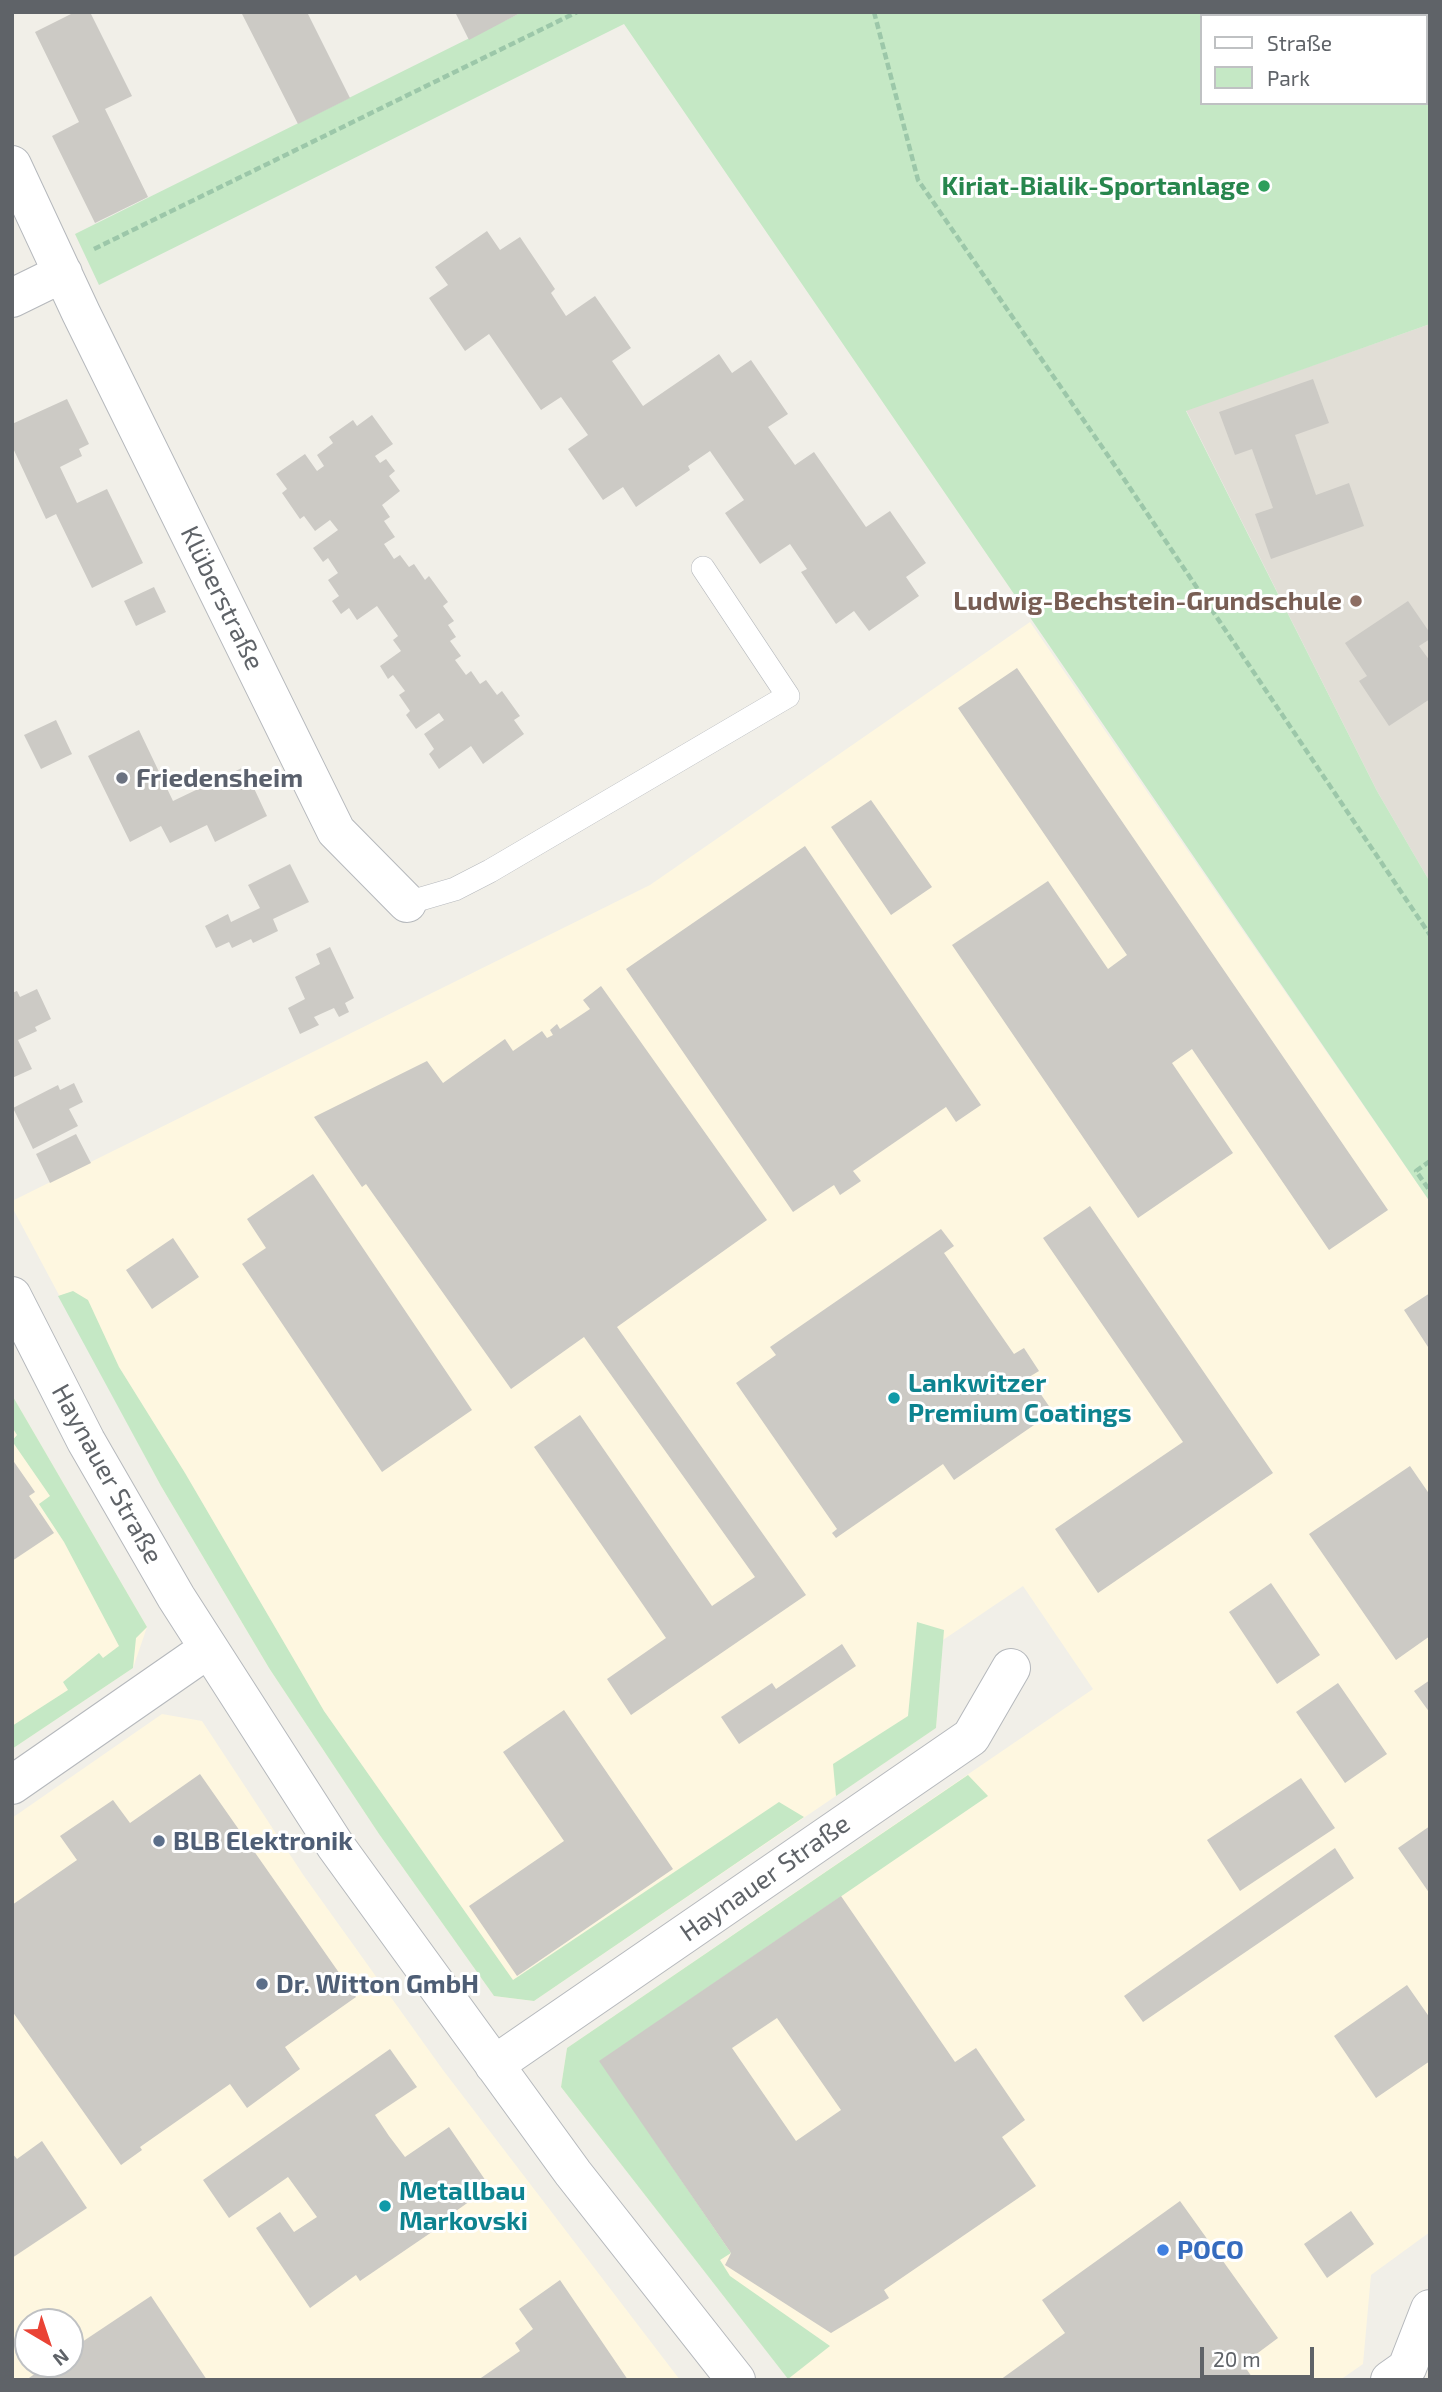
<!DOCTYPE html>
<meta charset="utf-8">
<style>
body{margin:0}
#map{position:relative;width:1442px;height:2392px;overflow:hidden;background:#f1efe8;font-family:"Exo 2",sans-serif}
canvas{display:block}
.frame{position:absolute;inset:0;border:14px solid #5f6368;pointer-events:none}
.legend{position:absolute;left:1200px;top:14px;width:228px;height:91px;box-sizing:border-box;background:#fff;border:2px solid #bfc1c3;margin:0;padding:9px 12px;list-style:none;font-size:21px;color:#5f6368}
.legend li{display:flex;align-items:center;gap:14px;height:35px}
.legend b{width:35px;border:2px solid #bfc1c3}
.north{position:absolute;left:14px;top:2308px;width:70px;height:70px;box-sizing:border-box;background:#fff;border:2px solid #bfc1c3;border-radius:50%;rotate:141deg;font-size:19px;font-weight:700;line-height:28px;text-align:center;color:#5f6368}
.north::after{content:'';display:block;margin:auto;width:24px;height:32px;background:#ea4335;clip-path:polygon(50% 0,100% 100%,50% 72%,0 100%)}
.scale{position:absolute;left:1200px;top:2347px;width:114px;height:32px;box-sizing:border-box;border:4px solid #5f6368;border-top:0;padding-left:9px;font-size:21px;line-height:24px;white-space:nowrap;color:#5f6368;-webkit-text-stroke:5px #fff;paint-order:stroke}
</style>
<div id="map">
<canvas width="1442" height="2392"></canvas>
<div class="frame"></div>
<ul class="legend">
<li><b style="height:9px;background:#fff"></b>Straße</li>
<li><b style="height:19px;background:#c5e8c5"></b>Park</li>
</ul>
<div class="north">N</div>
<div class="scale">20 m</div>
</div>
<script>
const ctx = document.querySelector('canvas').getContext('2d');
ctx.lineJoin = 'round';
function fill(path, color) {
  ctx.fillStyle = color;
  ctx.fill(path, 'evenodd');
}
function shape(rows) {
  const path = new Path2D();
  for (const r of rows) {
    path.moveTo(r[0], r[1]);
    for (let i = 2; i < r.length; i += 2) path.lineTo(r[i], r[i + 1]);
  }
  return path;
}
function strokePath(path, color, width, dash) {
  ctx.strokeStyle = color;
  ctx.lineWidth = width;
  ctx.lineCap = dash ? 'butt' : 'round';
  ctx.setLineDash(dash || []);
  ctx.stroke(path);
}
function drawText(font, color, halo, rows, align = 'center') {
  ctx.font = font + ' "Exo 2",sans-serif';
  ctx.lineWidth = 6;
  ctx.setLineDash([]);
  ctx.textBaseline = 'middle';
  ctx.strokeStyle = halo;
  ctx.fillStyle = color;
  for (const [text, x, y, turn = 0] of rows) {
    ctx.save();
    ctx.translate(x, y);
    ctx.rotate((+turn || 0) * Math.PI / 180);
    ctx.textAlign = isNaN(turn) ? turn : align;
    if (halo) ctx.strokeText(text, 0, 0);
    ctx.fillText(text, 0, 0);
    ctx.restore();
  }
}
fill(shape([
 [1030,622,1430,1202,1430,2232,1371,2275,1363,2364,1340,2380,789,2380,561,2087,567,2048,1093,1689,1023,1586,943,1640,936,1728,534,2001,494,1996,379,1834,269,1668,161,1486,12,1207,12,1201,650,885],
 [12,1395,147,1627,133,1668,12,1749],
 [162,1714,202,1721,304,1876,443,2070,680,2380,12,2380,12,1818],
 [28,2322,70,2322,70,2364,28,2364]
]), '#fef7e0');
fill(shape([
 [1430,324,1430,882,1377,791,1186,410]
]), '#e1ded6');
fill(shape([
 [522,12,1430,12,1430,324,1186,411,1377,791,1430,882,1430,1202,624,24,99,285,75,234],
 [1202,16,1426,16,1426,103,1202,103],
 [73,1291,88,1300,119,1367,185,1473,324,1711,513,1980,779,1802,804,1817,534,2001,494,1996,379,1834,269,1668,161,1486,58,1296],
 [12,1395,147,1627,136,1638,133,1668,12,1749,12,1726,68,1690,63,1682,99,1653,103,1658,119,1646,64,1542,39,1504,50,1496,12,1441,17,1435,12,1427],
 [917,1622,944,1630,936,1728,836,1796,833,1764,908,1716],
 [968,1775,988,1796,600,2061,731,2253,720,2260,730,2276,830,2346,788,2379,561,2087,567,2048]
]), '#c5e8c5');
fill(shape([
 [75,12,90,12,132,96,105,109,148,197,95,223,52,136,79,122,35,32],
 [241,12,307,12,350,98,298,124],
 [455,12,522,12,469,40],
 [487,231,500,250,520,237,555,289,551,293,566,316,595,296,631,348,612,361,643,406,719,354,732,373,751,360,788,414,768,427,795,465,814,452,866,527,890,511,926,563,906,577,919,596,869,631,854,611,836,624,801,572,807,569,790,544,760,564,725,513,744,500,710,451,688,466,690,470,636,507,623,487,603,500,568,449,588,435,561,397,541,410,489,334,465,351,429,298,448,285,435,267],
 [1313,379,1329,423,1295,435,1316,495,1349,483,1364,526,1271,559,1255,514,1273,508,1252,449,1235,455,1219,412],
 [67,399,89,444,79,449,82,456,60,467,77,503,107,489,143,563,92,588,56,514,46,519,12,446,12,424],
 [372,415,393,444,375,456,380,463,386,459,395,471,389,476,400,491,382,505,390,517,384,521,395,537,384,544,394,559,400,555,409,567,414,564,425,580,429,576,448,602,443,606,454,621,448,625,456,637,450,641,461,656,455,660,466,675,471,671,480,684,486,680,497,695,502,691,520,716,514,720,524,734,483,764,471,746,439,769,429,754,434,749,424,734,444,720,439,713,416,729,406,715,410,711,399,695,405,691,393,675,388,679,380,666,401,651,393,640,398,636,377,606,357,620,349,608,341,614,332,601,339,596,328,580,338,573,328,558,323,562,313,548,338,530,330,520,315,531,304,516,300,519,282,493,287,489,276,474,305,454,317,471,324,466,317,455,333,443,329,437,353,420,357,426],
 [154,587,166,612,136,626,124,601],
 [1408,601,1430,633,1430,639,1419,646,1430,661,1430,699,1389,726,1359,681,1367,676,1345,643],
 [1017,668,1388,1210,1329,1250,1192,1049,1172,1063,1233,1153,1138,1218,952,945,1048,881,1108,969,1127,955,958,708],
 [56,720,72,754,41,769,24,735],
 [139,730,173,801,244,767,267,816,215,842,207,825,170,843,161,826,130,842,88,756],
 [871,800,932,887,891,915,831,827],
 [805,846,981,1105,956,1122,946,1107,853,1171,861,1181,840,1195,834,1185,793,1212,626,969],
 [290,864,309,902,273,919,278,931,253,943,251,939,232,948,229,942,216,948,205,926,228,914,231,922,260,908,248,885],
 [330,947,354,998,345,1003,349,1012,339,1017,334,1008,314,1017,319,1025,300,1034,288,1008,305,999,295,977,320,964,316,954],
 [601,986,767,1220,617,1327,806,1595,631,1715,607,1679,666,1638,534,1447,580,1415,712,1606,755,1577,584,1337,511,1389,366,1184,362,1187,314,1117,427,1061,443,1083,505,1039,513,1051,542,1031,547,1038,553,1035,550,1030,557,1024,560,1029,590,1009,583,1000],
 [37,989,51,1019,35,1027,37,1031,18,1040,32,1069,12,1078,12,993,17,991,20,997],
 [74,1083,83,1102,69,1109,78,1126,33,1149,13,1108,58,1085,60,1090],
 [76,1134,91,1163,50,1183,36,1154],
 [313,1174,472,1410,382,1472,242,1264,266,1248,247,1219],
 [1090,1206,1273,1473,1098,1593,1055,1529,1183,1442,1043,1238],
 [941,1229,954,1246,944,1253,1014,1354,1024,1348,1039,1371,1029,1377,1053,1412,954,1480,943,1464,836,1538,832,1533,837,1529,736,1383,776,1355,770,1347],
 [173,1238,199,1277,152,1309,126,1270],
 [1430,1293,1430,1350,1404,1310],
 [12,1459,35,1492,29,1496,54,1533,12,1561],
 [1410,1466,1430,1495,1430,1636,1396,1660,1309,1534],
 [1271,1583,1320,1655,1277,1684,1229,1612],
 [842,1644,856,1666,739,1744,721,1717,772,1683,776,1689],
 [1430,1680,1430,1713,1414,1691],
 [1338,1683,1387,1754,1345,1783,1296,1712],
 [564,1710,673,1869,517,1976,469,1906,564,1841,503,1752],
 [200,1774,356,1997,285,2047,300,2069,247,2108,230,2084,140,2147,142,2150,121,2165,12,2011,12,1905,77,1860,60,1836,113,1800,130,1823],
 [1301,1778,1335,1828,1240,1891,1207,1840],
 [1430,1826,1430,1894,1398,1848],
 [1335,1848,1354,1878,1143,2022,1124,1996],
 [841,1896,955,2062,976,2048,1025,2120,1002,2137,1036,2186,884,2290,889,2298,831,2333,725,2265,731,2253,599,2061],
 [777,2018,841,2110,796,2141,732,2048],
 [1407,1985,1430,2018,1430,2061,1376,2098,1334,2036],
 [390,2049,417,2087,375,2115,389,2136,405,2157,449,2127,490,2187,446,2218,448,2221,360,2281,356,2275,310,2308,256,2228,280,2212,294,2232,317,2217,288,2177,229,2218,203,2180],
 [42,2141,87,2208,12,2258,12,2153,17,2159],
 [1180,2201,1278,2338,1243,2364,1254,2380,1000,2380,1065,2333,1042,2300],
 [1351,2211,1374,2244,1327,2278,1304,2244],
 [560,2280,628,2380,478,2380,520,2351,515,2343,533,2329,519,2309],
 [151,2296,207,2380,26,2380,49,2364,70,2364,70,2350]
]), '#cccac5');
const lane = shape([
 [407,903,455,889,490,871,788,696,703,568]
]);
const street = shape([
 [12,165,81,313,336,831,407,903],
 [12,298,63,273],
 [12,1296,86,1441,176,1597,335,1845,573,2173,736,2380],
 [12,1785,208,1649],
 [494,2065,971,1737,1011,1668],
 [1390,2380,1407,2368,1430,2309]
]);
strokePath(lane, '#b5b8bc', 24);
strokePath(street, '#b5b8bc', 40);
strokePath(shape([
 [874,12,918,180,1120,473,1430,935],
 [94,249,577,12],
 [1430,1161,1416,1171,1430,1191]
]), '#9cc7a9', 4.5, [7, 3.5]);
strokePath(lane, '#fff', 23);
strokePath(street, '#fff', 38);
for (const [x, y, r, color] of [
 [1264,186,7,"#2e9e5b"],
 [1356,601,7,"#8d6e63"],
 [122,778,7,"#6b7280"],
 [894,1398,7,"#0f9aa8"],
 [159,1841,7,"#5c6f8a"],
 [262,1984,7,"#5c6f8a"],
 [385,2206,7,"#0f9aa8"],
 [1163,2250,7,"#3f7fe0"]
]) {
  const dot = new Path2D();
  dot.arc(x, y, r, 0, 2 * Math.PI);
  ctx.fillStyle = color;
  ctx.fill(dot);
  strokePath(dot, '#fff', 2.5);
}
drawText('bold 26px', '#27864d', '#fff', [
 ["Kiriat-Bialik-Sportanlage",1250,186]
], 'right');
drawText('26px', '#5f6368', '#fff', [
 ["Klüberstraße",222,598,64],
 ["Haynauer Straße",107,1474,61],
 ["Haynauer Straße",765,1878,-35]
]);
drawText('bold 26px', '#785e54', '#fff', [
 ["Ludwig-Bechstein-Grundschule",1342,601]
], 'right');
drawText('bold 26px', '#5b616d', '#fff', [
 ["Friedensheim",136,778]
], 'left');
drawText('bold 26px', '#0d838f', '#fff', [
 ["Lankwitzer",908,1383],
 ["Premium Coatings",908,1413],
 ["Metallbau",399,2191],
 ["Markovski",399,2221]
], 'left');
drawText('bold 26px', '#4e5e75', '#fff', [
 ["BLB Elektronik",173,1841],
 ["Dr. Witton GmbH",276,1984]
], 'left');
drawText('bold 26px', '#366cbe', '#fff', [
 ["POCO",1177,2250]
], 'left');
</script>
